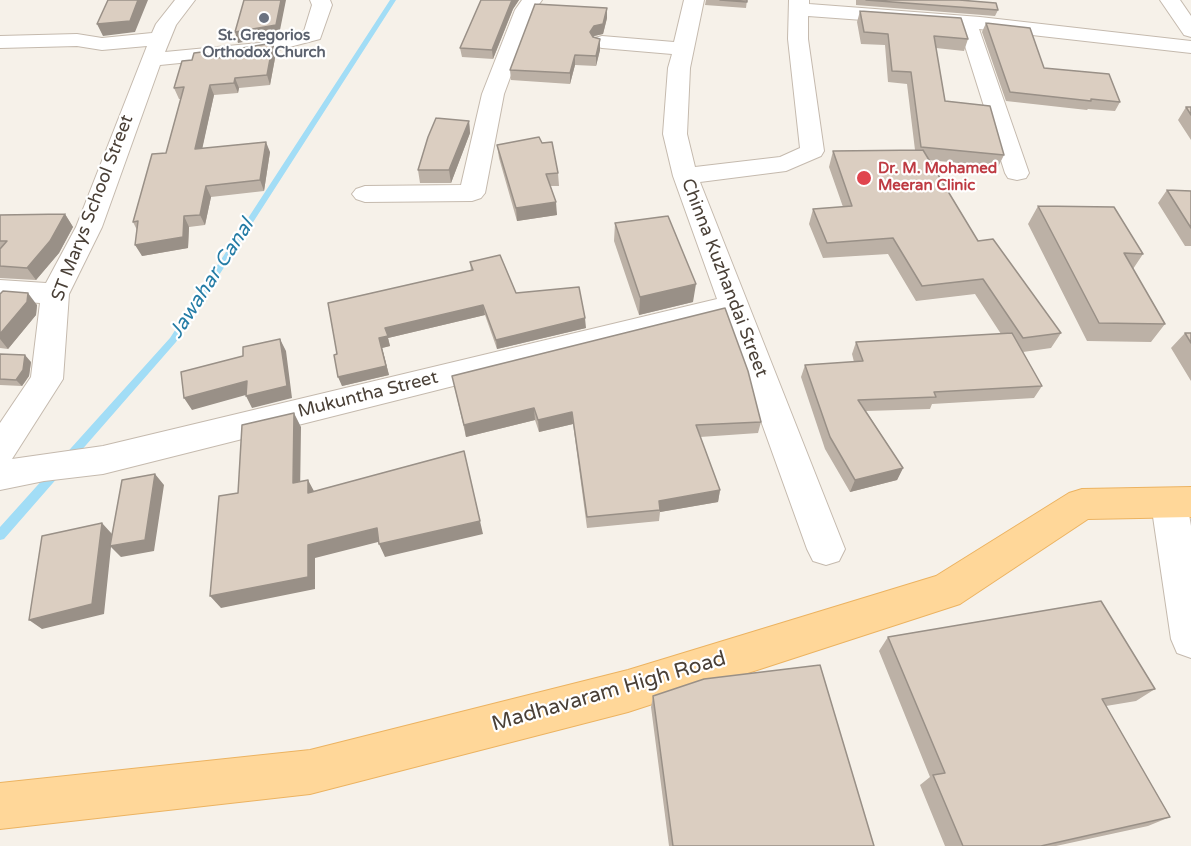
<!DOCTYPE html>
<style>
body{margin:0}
canvas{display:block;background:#f6f1e9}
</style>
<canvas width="1191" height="846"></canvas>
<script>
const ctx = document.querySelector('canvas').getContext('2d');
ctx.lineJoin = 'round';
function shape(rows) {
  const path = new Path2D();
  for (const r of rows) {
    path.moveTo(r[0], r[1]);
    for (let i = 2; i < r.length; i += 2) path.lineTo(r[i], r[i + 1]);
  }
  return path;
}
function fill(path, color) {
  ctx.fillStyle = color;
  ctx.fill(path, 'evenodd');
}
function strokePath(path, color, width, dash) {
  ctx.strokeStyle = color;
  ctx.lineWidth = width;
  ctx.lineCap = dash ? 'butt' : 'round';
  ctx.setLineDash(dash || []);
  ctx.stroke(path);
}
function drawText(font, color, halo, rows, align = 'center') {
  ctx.font = font + ' "Varela Round",sans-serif';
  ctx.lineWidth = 4.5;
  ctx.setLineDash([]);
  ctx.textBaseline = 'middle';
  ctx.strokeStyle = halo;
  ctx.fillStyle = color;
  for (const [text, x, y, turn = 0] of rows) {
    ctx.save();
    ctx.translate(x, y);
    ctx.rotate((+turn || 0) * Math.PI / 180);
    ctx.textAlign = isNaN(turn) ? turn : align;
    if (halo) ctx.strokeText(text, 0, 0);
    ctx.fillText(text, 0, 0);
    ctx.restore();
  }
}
fill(shape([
 [390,0,396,0,176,342,4,539,0,540,0,527,170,338,390,0]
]), '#a2ddf6');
const minor = shape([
 [175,0,195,0,176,25,165,52,259,43,304,31,312,5,310,0,330,0,332,5,320,39,259,55,160,65,102,227,69,294,63,379,12,459,103,446,717,299,673,176,663,134,668,68,672,54,602,48,595,46,592,42,595,38,602,36,674,42,684,0,704,0,690,68,687,134,695,167,780,157,800,148,788,39,789,0,809,0,809,4,980,17,1191,41,1191,53,979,29,1029,173,1026,178,1017,180,1008,178,1005,173,959,27,808,16,808,39,824,151,821,156,786,171,700,182,845,549,839,561,826,565,813,561,807,549,724,318,103,474,44,481,0,490,0,423,31,377,40,303,0,300,0,280,46,283,76,227,147,46,102,50,77,46,0,48,0,36,77,34,102,38,152,33,156,24,175,0],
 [522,0,542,0,535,10,504,94,485,193,481,198,472,201,365,202,356,199,352,194,356,189,365,186,461,185,482,94,515,10,522,0],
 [1160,0,1180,0,1191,16,1191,37,1184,35,1160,0],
 [1169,488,1182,492,1187,503,1191,526,1191,658,1177,653,1171,639,1151,503,1156,492,1169,488]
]);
const major = shape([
 [1191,487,1191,517,1088,519,960,604,628,712,310,794,0,829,0,783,310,750,628,670,936,576,1069,493,1082,489,1191,487]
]);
strokePath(minor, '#c5baae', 2);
strokePath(major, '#ecb361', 2);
fill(minor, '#fff');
fill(major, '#ffd799');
fill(shape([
 [481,0,519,0,513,9,493,59,462,57,460,48],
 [706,0,747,0,746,8,705,5],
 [856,0,959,0,998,10,995,16,856,5],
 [860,11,968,39,964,51,936,48,945,101,1004,155,998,167,929,160,978,241,1061,333,1051,348,1023,352,1042,386,1034,398,932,404,930,409,866,411,903,468,897,480,850,492,825,449,801,377,805,365,854,362,852,354,856,342,1001,334,975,294,916,301,888,254,823,258,809,224,813,209,843,207,829,167,833,151,915,150,907,84,888,82,885,45,861,44,857,22],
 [607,18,603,34,594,36,593,37,600,50,596,66,575,65,570,84,511,80,510,70],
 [986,23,1044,68,1120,102,1115,111,1088,109,1087,110,1006,101,982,32],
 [276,53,270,85,239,88,238,93,214,95,202,148,270,152,264,191,211,197,205,225,189,227,188,248,142,256,137,230,133,222,166,153,181,99,179,99,174,88,192,60,216,56,217,58],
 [1186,107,1191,107,1191,140,1178,120],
 [469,121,470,133,451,183,420,183,418,170],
 [497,145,558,173,559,186,550,186,557,215,517,221,499,158],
 [1167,190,1191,191,1191,246,1185,246,1158,203],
 [1038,206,1143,254,1133,269,1165,324,1151,342,1087,341,1028,224],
 [65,214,73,227,59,253,36,280,0,278,0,215],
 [615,223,693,302,639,315,614,241],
 [470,262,516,293,586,328,497,349,485,315,388,338,390,346,382,348,389,375,342,386,337,354,471,271],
 [0,294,37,305,36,315,8,349,0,348],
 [1185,333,1191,333,1191,381,1171,348],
 [0,354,31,362,29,376,22,386,0,385],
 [452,376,761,422,758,433,700,437,720,490,718,502,660,512,659,521,587,528,573,424,539,432,535,420,466,437],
 [888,637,1155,689,1136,701,1106,706,1170,817,1148,826,1056,846,945,846,920,785,930,777,879,651],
 [653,696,874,846,669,846,651,707]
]), '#bcb1a6');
fill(shape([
 [138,0,148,0,135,32,103,36,97,24],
 [281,0,286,0,279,35,238,43,235,32],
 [512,0,519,0,513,9,493,59,492,50],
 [607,8,607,18,603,34,594,36,590,42,590,32],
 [600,39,600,50,596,66,596,56],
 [273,43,276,53,270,85,267,75],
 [575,55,575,65,570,84,570,73],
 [235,78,239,88,238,93,234,83],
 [210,85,214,95,200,159,195,149],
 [469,121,470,133,451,183,449,170],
 [266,142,270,152,264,191,260,180],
 [206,186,211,197,205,225,200,215],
 [556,202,557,215,517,221,516,208],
 [65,214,73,227,59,253,36,280,27,268],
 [184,216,189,227,188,248,142,256,135,245],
 [696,284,693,302,639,315,640,297],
 [28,293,37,305,36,315,8,349,0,339,0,334],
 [483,305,485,315,388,338,390,346,382,348,389,375,342,386,338,377,385,328],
 [585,318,586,328,497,349,496,340],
 [280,339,286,351,292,398,252,408,246,396],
 [25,355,31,362,29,376,22,386,16,380],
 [247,381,253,393,192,410,184,398],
 [534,408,535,420,466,437,464,425],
 [572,412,573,424,539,432,538,420],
 [294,413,301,427,300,496,293,483],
 [903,468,897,480,850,492,855,480],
 [155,474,164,485,154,551,121,557,111,547,104,614,42,629,29,620,102,523,112,534],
 [308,480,315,493,308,493],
 [720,490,718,502,660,512,659,501],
 [480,521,483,534,385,557,379,544],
 [377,528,382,541,315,558,315,589,221,608,210,596,308,545]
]), '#999087');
const building = shape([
 [108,0,138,0,130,21,97,24,108,0],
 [244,0,281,0,276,25,235,32,244,0],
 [481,0,512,0,492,50,460,48,481,0],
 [720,0,747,0,747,2,720,0],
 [866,0,959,0,996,3,998,10,866,0],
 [535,4,607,8,603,24,594,26,590,32,593,37,600,39,596,56,575,55,570,73,510,70,535,4],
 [860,11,961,18,968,39,934,36,945,101,990,106,1004,155,921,147,911,72,892,71,888,34,864,32,860,11],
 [986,23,1030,28,1044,68,1109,74,1120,102,1091,99,1091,101,1010,92,986,23],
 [273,43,267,75,235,78,234,83,210,85,195,149,266,142,260,180,206,186,200,215,184,216,183,237,135,245,138,221,133,222,152,154,166,153,184,87,174,88,182,61,192,60,194,53,202,52,216,56,216,58,227,57,230,50,273,43],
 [1186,107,1191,107,1191,115,1186,107],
 [436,118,469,121,449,170,418,170,428,137,436,118],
 [539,137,542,143,552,142,558,173,546,174,556,202,516,208,497,145,539,137],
 [923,150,978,241,993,239,1061,333,1023,338,983,279,922,286,893,238,827,243,813,209,852,206,833,151,923,150],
 [1167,190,1191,191,1191,228,1167,190],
 [1038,206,1114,207,1143,254,1124,253,1165,324,1099,323,1038,206],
 [65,214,50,241,27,268,0,266,0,249,7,241,0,241,0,215,65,214],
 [668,216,696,284,640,297,615,223,668,216],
 [500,255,516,293,579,287,585,318,496,340,483,305,385,328,388,336,379,338,386,366,338,377,334,355,337,354,328,303,473,270,470,262,500,255],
 [3,291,28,293,27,302,0,334,0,294,3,291],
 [725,308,748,371,761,422,696,425,720,490,659,501,660,510,587,517,572,412,538,420,534,408,464,425,452,376,725,308],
 [1012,333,1042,386,934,392,936,397,858,400,903,468,855,480,830,437,805,365,863,361,856,342,1012,333],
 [1185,333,1191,333,1191,343,1185,333],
 [280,339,287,386,246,396,247,381,184,398,181,372,243,356,243,347,280,339],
 [0,354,25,355,23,370,16,380,0,379,0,354],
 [294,413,293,483,308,480,308,493,464,451,480,521,379,544,377,528,308,545,308,577,210,596,219,496,238,493,242,425,294,413],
 [155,474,145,540,110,546,122,480,155,474],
 [102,523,92,604,29,620,42,536,102,523],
 [1101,601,1155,689,1102,699,1170,817,1041,846,963,846,933,775,945,773,888,637,1101,601],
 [820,665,874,846,673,846,653,696,704,679,820,665]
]);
fill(building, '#dbcec1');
strokePath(building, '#999087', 1.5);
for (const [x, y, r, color] of [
 [264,18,6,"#6b7280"],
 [864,178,8,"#e0444e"]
]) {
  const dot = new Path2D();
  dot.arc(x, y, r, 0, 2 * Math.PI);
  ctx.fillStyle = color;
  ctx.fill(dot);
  strokePath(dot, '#fff', 2);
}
drawText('bold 15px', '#5b616d', '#fff', [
 ["St. Gregorios",264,36],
 ["Orthodox Church",264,53]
]);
drawText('bold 15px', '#be3a42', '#fff', [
 ["Dr. M. Mohamed",878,169],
 ["Meeran Clinic",878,186]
], 'left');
drawText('18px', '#4a4037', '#fff', [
 ["ST Marys School Street",93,208,-69],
 ["Chinna Kuzhandai Street",724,278,69],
 ["Mukuntha Street",368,395,-14]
]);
drawText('italic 20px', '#247ca5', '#fff', [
 ["Jawahar Canal",212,279,-57]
]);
drawText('21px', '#4a4037', '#fff', [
 ["Madhavaram High Road",609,692,-16]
]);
</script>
